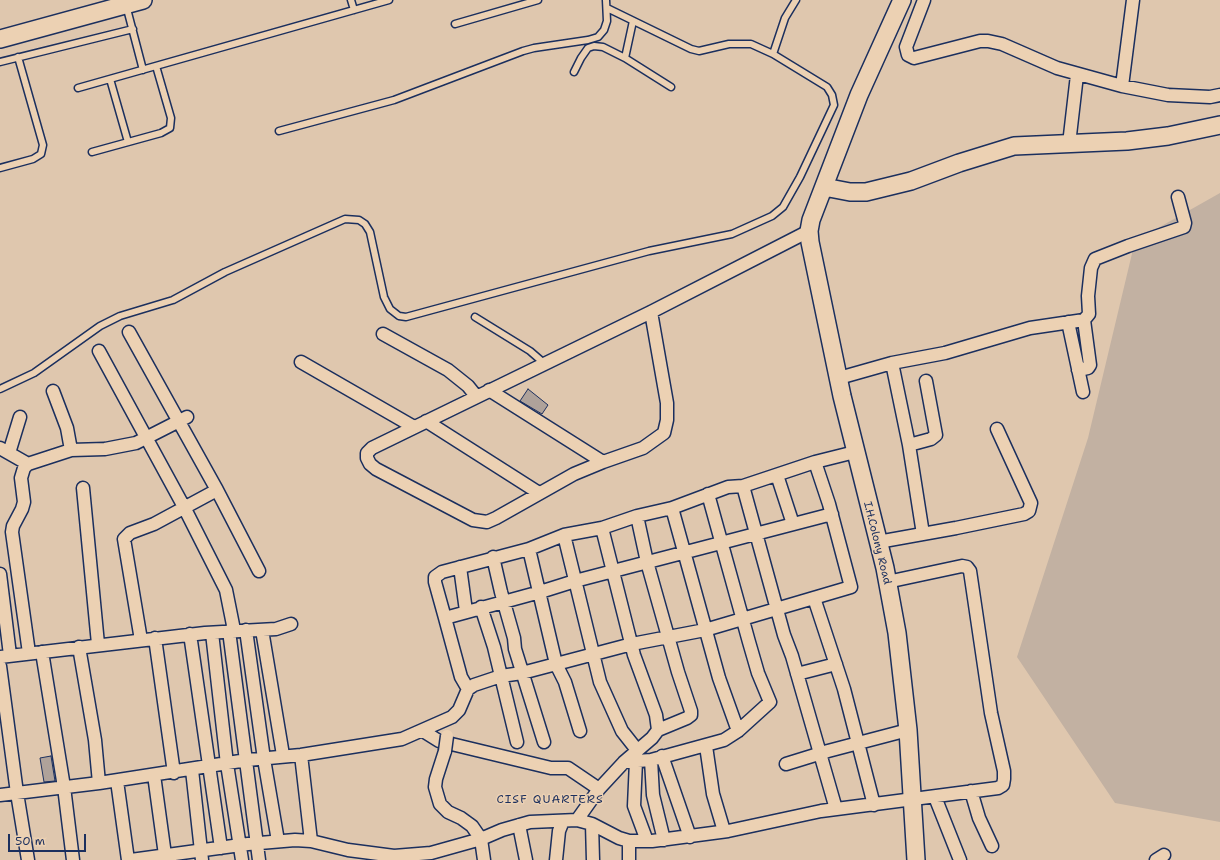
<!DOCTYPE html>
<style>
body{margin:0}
#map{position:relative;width:1220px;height:860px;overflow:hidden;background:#dfc7ae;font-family:"Shantell Sans",sans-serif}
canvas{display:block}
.scale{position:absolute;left:8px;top:834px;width:78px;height:18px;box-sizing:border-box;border:2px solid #1b2f5e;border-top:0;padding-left:5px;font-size:12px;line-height:14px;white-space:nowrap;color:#1b2f5e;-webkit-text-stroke:3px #ecd1b3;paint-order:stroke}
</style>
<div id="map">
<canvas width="1220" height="860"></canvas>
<div class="scale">50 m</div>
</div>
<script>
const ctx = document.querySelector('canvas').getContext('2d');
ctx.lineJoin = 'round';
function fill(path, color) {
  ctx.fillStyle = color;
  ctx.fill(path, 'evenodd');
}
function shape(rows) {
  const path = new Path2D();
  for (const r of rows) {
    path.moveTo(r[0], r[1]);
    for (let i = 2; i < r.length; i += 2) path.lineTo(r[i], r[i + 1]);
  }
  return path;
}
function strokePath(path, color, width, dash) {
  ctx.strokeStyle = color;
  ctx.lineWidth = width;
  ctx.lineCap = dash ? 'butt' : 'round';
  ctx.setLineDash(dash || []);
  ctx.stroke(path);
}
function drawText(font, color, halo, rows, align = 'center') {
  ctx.font = font + ' "Shantell Sans",sans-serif';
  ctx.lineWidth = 3;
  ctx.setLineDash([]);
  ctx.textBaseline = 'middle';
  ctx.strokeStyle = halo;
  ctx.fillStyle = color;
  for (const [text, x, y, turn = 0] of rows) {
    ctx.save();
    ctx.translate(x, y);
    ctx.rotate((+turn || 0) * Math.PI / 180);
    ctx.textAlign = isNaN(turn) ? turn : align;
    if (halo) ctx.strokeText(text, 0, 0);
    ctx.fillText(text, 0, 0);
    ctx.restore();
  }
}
fill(shape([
 [1220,193,1220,822,1115,803,1017,657,1088,438,1135,241]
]), '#c2b1a2');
const building = shape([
 [528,389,548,405,542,414,520,401,528,389],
 [51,756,55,781,44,782,40,758,51,756]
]);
fill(building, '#afa29a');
strokePath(building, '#1b2f5e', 1);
const lane = shape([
 [351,0,354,10],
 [126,5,143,70],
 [455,24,538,0],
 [773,54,785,18,796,0],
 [625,58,633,21],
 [0,62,133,29],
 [574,72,581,58,588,48,594,46,603,47,625,58,671,87],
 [110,79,128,142],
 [78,88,389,0],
 [279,131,394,100,523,51,534,48,588,40,598,37,604,30,607,21,606,0],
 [92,152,161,133,170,128,171,118,156,66],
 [0,168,33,159,41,154,43,145,18,57],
 [475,317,530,351,545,364],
 [0,389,34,373,100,326,120,316,173,300,225,272,345,219,359,220,365,224,370,232,384,297,390,309,399,316,406,317,649,251,732,234,772,216,783,207,800,177,834,105,832,95,827,87,773,54,751,44,729,44,699,51,691,49,607,8]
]);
const street = shape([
 [924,0,906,47,908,55,914,58,980,41,988,41,1002,44,1057,68,1122,86,1168,95,1210,97,1220,95],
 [1122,86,1133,0],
 [1069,144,1077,75],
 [651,312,667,403,667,420,664,433,643,448,603,462,574,474,496,518,487,522,473,520,376,469,370,464,367,458,367,453,372,448,651,312,809,231],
 [1068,322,1083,392],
 [129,332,217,490,259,571],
 [383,334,448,370,468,386,476,396],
 [99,351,184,507,226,590,234,630],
 [301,362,414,427],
 [892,363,909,445,923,534],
 [1078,370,1088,368,1090,365,1084,320],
 [839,378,892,363,945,353,1030,328,1084,320,1089,314,1088,296,1091,268,1095,259,1128,246,1184,227,1185,223,1178,197],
 [489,390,603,462],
 [53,391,67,428,71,450],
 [426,421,539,493],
 [909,445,931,439,936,435,926,381],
 [0,448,28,464],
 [9,453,20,417],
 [777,475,793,524],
 [743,486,784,635,792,656,836,809],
 [83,488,98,644],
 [672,508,719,678,738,731],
 [637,516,647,562,678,672,691,711,691,715,687,718,658,730],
 [564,535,600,682,622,731,637,750],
 [878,542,956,528,1024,514,1029,511,1031,503,997,429],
 [529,549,556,664,565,682,580,731],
 [493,557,501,592,514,638,515,649,544,742],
 [460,567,466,611],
 [0,574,10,655],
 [814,598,844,689,874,805],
 [481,607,494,647,517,742],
 [445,618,435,582,435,577,442,572,529,549,564,535,602,528,637,516,672,508,728,487,743,486,815,462],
 [246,630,264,759,278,841],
 [262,630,283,755],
 [229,631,259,860],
 [212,633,227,764,242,860],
 [190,634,221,848],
 [155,638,174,773],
 [141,640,124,539,130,533,154,524,217,490],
 [79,647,95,740,99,783],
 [42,652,64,787,73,860],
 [29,653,12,532,13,526,22,509,24,502,21,478,24,468,28,464,71,450,105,449,136,443,187,417],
 [0,657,205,633,276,629,291,624],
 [0,666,17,793,28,860],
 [797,674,836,664],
 [468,689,461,677,445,618,540,592,575,581,832,514],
 [423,731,439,741,551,768,568,768,599,789],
 [706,746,713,794,724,831],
 [445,751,436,779,435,787,440,804,448,812,461,818,472,826,481,839,484,860],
 [301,755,311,841],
 [662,756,690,837],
 [651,760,653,795,664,840],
 [636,761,634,806,647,841],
 [624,762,651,760,724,740,738,731,770,702,758,673,749,642,708,494],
 [786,764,828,751,908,730],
 [192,770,202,860],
 [154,775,165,855],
 [117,781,128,860],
 [971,791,979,818,992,846],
 [0,795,99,783,247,760,301,755,402,739,452,717,459,710,468,689,474,685,501,676,522,673,632,644,705,630,851,587,829,504,815,462,855,452],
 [935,797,960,860],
 [577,820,599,789,624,762,652,738,658,730,656,715,634,655,602,528],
 [592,824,593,860],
 [519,825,526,860],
 [629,841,629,860],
 [131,860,248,844,295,840,311,841,348,850,394,856,431,853,481,839,502,830,530,822,577,820,592,824,619,838,629,841,652,841,728,831,821,811,998,788,1003,785,1004,779,1004,771,991,713,970,571,967,567,962,566,887,582],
 [556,860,559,831,563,821],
 [1156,860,1164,855]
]);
const secondary = shape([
 [902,0,859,95,811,220,809,231,810,242,842,396,885,568,897,633,908,730,916,860],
 [0,39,143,0],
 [824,187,850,192,866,192,911,181,959,163,1014,146,1127,141,1168,136,1220,125]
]);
strokePath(lane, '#1b2f5e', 9);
strokePath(street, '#1b2f5e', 15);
strokePath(secondary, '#1b2f5e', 20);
strokePath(lane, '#ecd1b3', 6);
strokePath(street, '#ecd1b3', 12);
strokePath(secondary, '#ecd1b3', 17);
const streetBridge = shape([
 [445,751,447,736]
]);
strokePath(streetBridge, '#1b2f5e', 15, []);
strokePath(streetBridge, '#ecd1b3', 12);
drawText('11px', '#1b2f5e', '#ecd1b3', [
 ["I.H.Colony Road",877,543,76]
]);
ctx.letterSpacing = '1px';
drawText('12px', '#1b2f5e', '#ecd1b3', [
 ["CISF QUARTERS",550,800]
]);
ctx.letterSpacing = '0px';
</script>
